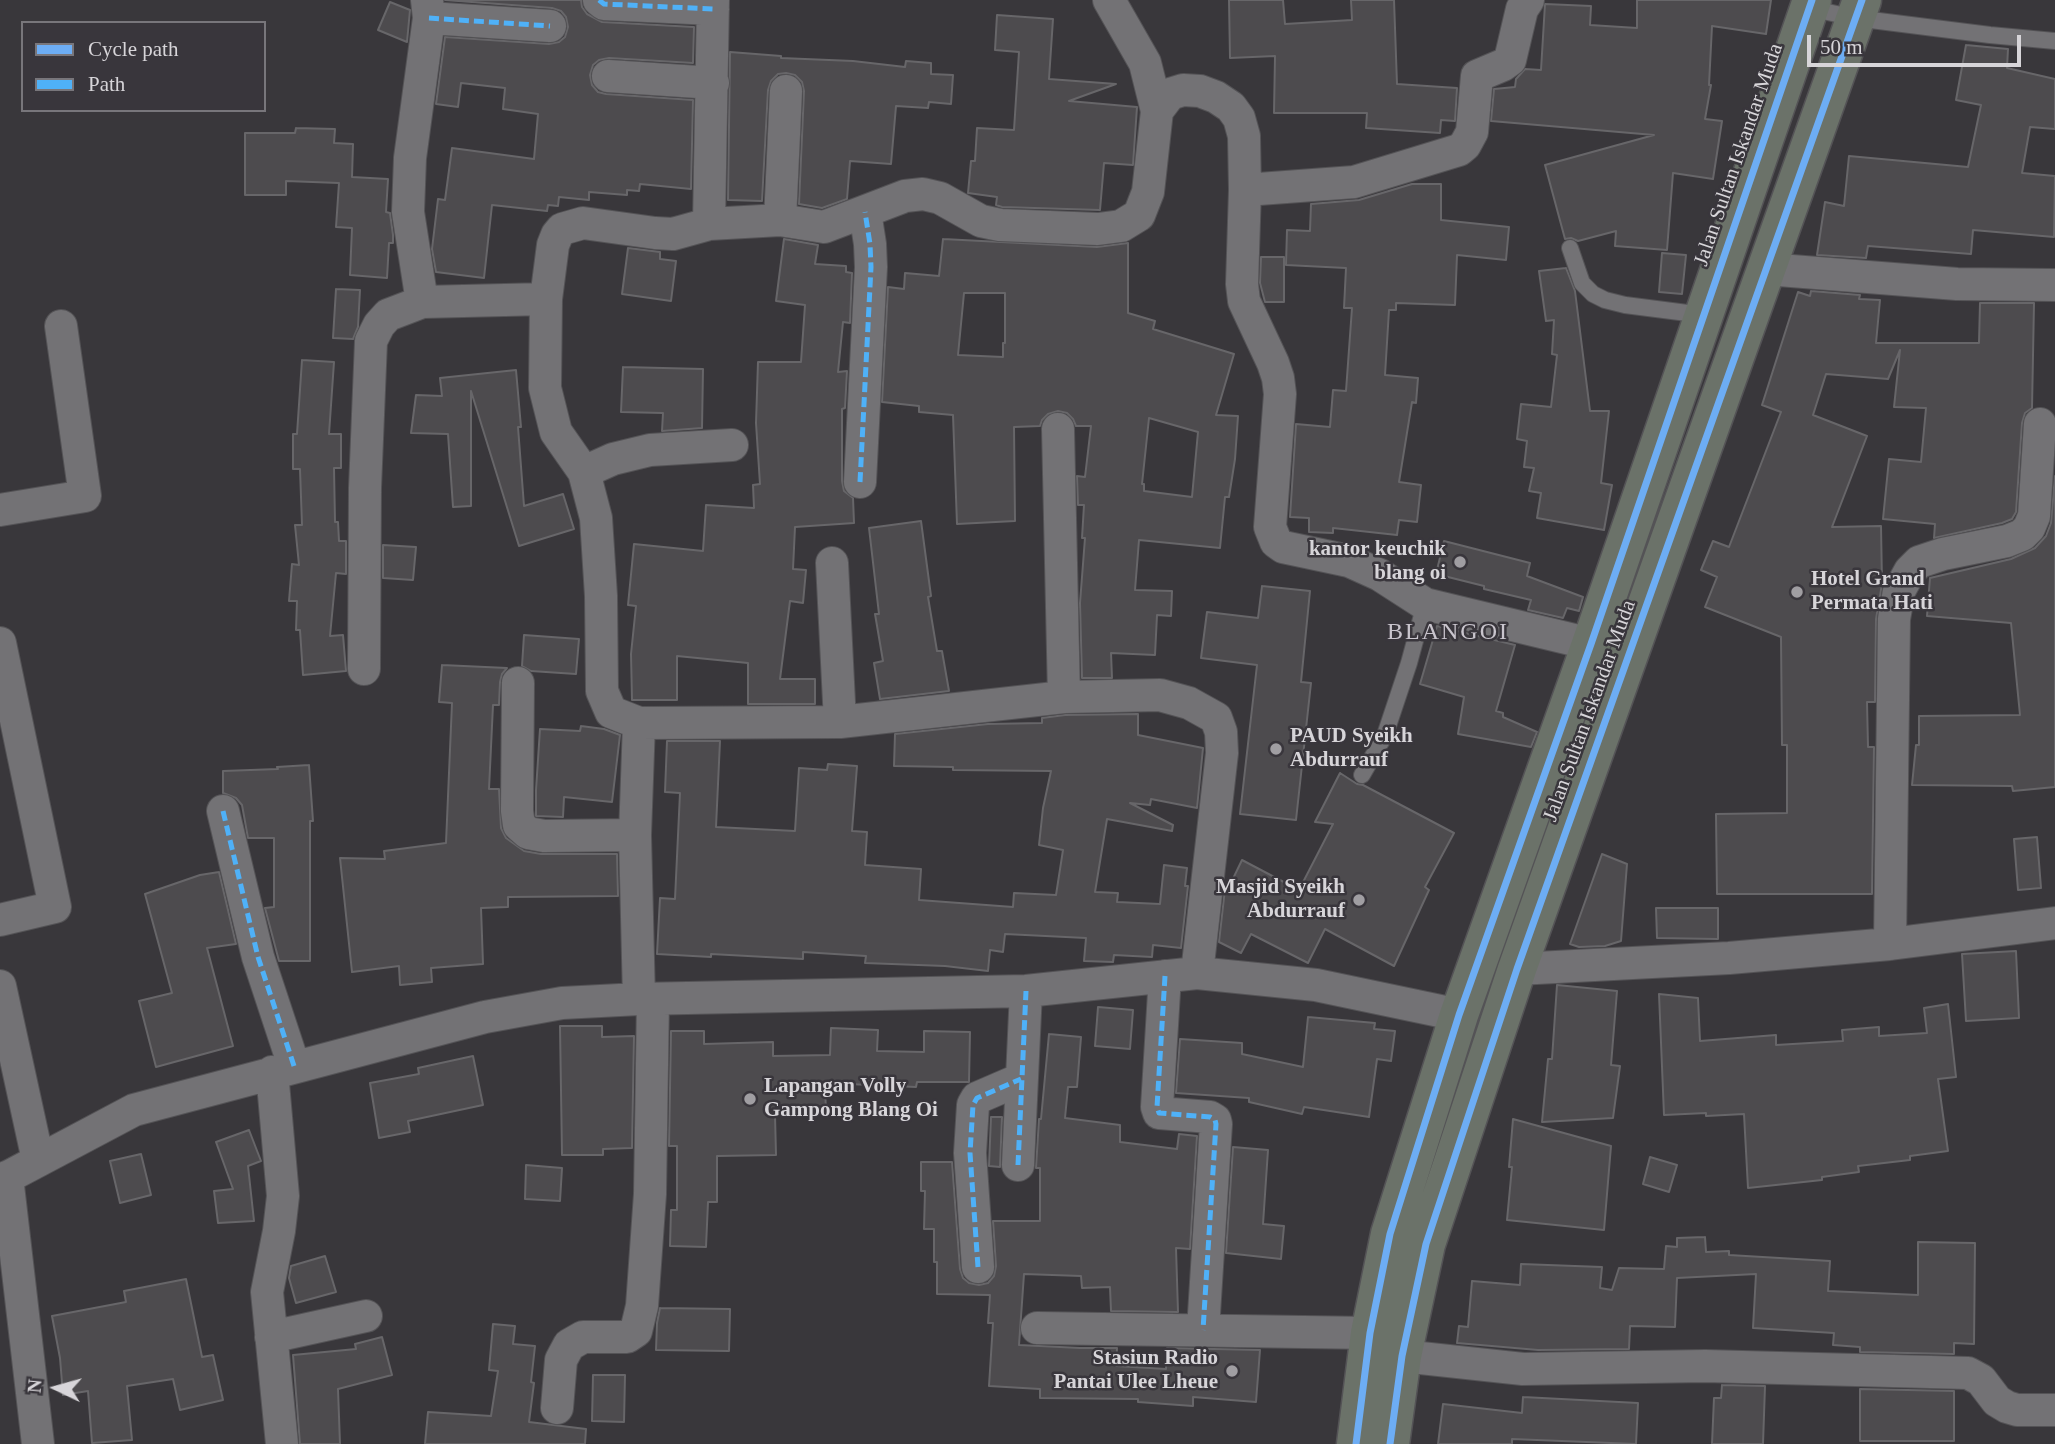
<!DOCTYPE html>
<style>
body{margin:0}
#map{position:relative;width:2055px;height:1444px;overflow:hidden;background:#39373b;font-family:"Times New Roman",serif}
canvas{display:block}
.legend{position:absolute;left:21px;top:21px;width:245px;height:91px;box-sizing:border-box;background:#39363c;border:2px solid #78767b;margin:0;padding:9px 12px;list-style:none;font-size:21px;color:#d7d5d9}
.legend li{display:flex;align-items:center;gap:14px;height:35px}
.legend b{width:35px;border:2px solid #78767b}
.north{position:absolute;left:21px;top:1353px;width:70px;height:70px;-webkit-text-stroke:5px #39363c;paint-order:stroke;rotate:275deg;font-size:19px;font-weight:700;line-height:28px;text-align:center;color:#d7d5d9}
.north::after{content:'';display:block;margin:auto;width:24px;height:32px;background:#d7d5d9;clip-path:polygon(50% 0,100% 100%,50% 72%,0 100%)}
.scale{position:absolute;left:1807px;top:35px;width:214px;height:32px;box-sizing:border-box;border:4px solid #d7d5d9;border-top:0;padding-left:9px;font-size:21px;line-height:24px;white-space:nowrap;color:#d7d5d9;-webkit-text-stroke:5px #39363c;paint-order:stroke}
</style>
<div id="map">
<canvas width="2055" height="1444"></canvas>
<ul class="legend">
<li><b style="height:9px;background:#6dadf4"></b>Cycle path</li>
<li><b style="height:9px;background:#4fb1f8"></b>Path</li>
</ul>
<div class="north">N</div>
<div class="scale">50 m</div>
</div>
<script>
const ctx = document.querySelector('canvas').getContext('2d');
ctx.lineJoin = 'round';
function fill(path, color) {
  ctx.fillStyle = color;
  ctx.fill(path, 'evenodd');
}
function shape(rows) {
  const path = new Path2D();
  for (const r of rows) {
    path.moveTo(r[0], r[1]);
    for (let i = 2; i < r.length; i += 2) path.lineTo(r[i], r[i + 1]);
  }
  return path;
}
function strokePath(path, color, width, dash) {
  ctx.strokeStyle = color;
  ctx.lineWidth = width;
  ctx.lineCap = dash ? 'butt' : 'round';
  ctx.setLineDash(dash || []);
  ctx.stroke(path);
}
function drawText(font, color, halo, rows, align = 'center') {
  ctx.font = font + ' "Times New Roman",serif';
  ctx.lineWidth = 5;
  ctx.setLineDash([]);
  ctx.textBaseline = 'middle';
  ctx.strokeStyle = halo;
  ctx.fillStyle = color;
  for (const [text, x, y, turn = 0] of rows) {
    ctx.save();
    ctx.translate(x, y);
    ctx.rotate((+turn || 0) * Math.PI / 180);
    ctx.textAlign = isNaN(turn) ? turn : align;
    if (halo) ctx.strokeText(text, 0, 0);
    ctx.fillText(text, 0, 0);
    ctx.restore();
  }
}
const building = shape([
 [445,0,581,0,582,7,587,14,602,22,694,27,693,63,609,58,599,60,593,65,590,75,592,85,598,92,606,94,693,100,691,189,640,184,639,191,627,190,627,195,589,192,589,200,559,197,558,206,548,205,547,211,492,205,484,278,436,272,432,249,438,199,445,200,452,148,534,159,538,114,503,109,505,88,461,83,458,107,436,104,445,37,549,44,559,42,565,37,568,27,566,17,561,11,552,8,445,0],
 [1229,0,1283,0,1285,24,1352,20,1351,0,1394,0,1397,84,1457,88,1455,121,1441,120,1440,133,1366,128,1367,113,1274,113,1275,56,1230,58,1229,0],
 [1637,0,1771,0,1766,34,1712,26,1709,85,1711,85,1705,119,1722,121,1713,179,1673,173,1667,250,1615,246,1616,231,1578,241,1571,238,1565,239,1545,165,1654,135,1491,121,1494,89,1515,87,1516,79,1525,69,1541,70,1545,4,1591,6,1590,25,1637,28,1637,0],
 [390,2,410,10,407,42,378,30,390,2],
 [997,15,1053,19,1049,79,1116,84,1069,101,1137,107,1133,165,1104,163,1100,210,1002,207,996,205,997,197,968,193,971,161,975,161,977,128,1014,130,1019,52,995,50,997,15],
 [1966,45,2008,49,2007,68,2055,79,2055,129,2030,127,2022,173,2055,176,2054,237,1973,230,1971,254,1868,246,1866,258,1817,255,1825,202,1844,206,1849,156,1968,167,1981,105,1956,100,1966,45],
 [730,52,781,56,781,58,853,61,905,67,906,61,931,63,931,74,953,75,951,104,929,102,928,108,896,106,891,164,850,161,847,199,822,208,799,204,804,91,802,82,795,75,786,73,778,74,771,81,768,90,762,201,728,200,730,52],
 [296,128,335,129,334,143,353,144,352,177,388,179,386,212,390,213,393,235,393,243,389,243,387,278,350,275,352,228,336,227,339,183,286,181,286,195,245,195,245,133,295,133,296,128],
 [1412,184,1441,184,1441,220,1509,227,1506,260,1457,255,1455,305,1396,303,1396,310,1389,310,1385,375,1418,378,1416,403,1412,402,1399,482,1421,485,1417,522,1399,520,1397,535,1333,528,1333,533,1309,532,1309,518,1290,517,1296,424,1330,427,1333,390,1346,391,1352,308,1344,308,1346,268,1286,265,1287,230,1310,231,1311,204,1359,200,1412,184],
 [784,239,818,245,815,264,846,266,846,272,852,273,850,323,843,322,838,372,847,371,845,408,842,409,842,481,844,491,853,498,854,523,795,527,793,569,806,570,803,603,790,601,780,679,815,679,815,704,748,704,748,663,677,656,677,700,632,700,631,654,636,606,628,605,634,544,703,551,706,505,754,508,753,485,760,484,756,423,758,362,801,362,805,305,776,301,784,239],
 [943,239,1097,247,1128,243,1128,313,1155,321,1153,329,1234,354,1216,415,1238,416,1235,459,1229,497,1225,497,1220,548,1139,540,1135,590,1172,591,1171,616,1157,615,1155,655,1111,653,1112,678,1082,678,1080,603,1085,538,1082,538,1084,505,1078,505,1077,476,1085,477,1091,426,1076,426,1073,419,1067,413,1058,411,1048,414,1042,420,1040,426,1014,427,1015,521,957,524,953,415,919,412,919,406,882,402,888,287,904,289,905,273,939,276,943,239],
 [964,293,1005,293,1005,343,1003,343,1003,357,958,355,964,293],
 [1149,418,1198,432,1192,497,1144,491,1144,484,1142,484,1149,418],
 [628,248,660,252,660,259,676,261,671,301,622,294,628,248],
 [1662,253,1686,255,1682,294,1659,292,1662,253],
 [1261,257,1284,257,1284,302,1265,302,1260,283,1261,257],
 [1566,268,1575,291,1590,411,1609,411,1601,483,1612,485,1604,530,1537,518,1541,493,1529,491,1534,468,1524,467,1527,441,1517,439,1521,404,1551,407,1557,355,1552,354,1554,320,1546,321,1539,271,1566,268],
 [336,289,360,290,358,327,353,339,333,338,336,289],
 [1811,291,1860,295,1859,299,1880,300,1876,343,1979,343,1980,303,2034,303,2032,408,2025,413,2022,423,2016,512,2012,519,2002,523,1934,538,1935,524,1883,519,1889,459,1921,462,1926,408,1894,407,1900,350,1888,379,1826,374,1813,415,1867,436,1832,527,1881,526,1882,584,1876,619,1875,702,1867,702,1868,747,1874,747,1872,894,1717,894,1716,814,1787,813,1787,745,1782,745,1781,637,1705,607,1717,577,1701,570,1713,541,1729,547,1781,412,1762,405,1798,292,1810,296,1811,291],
 [302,360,334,362,329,434,341,434,341,468,334,468,335,522,338,522,339,541,346,541,346,574,336,573,330,636,343,635,346,671,303,675,300,630,296,630,297,601,289,601,292,564,299,565,295,525,302,525,300,469,293,469,293,434,297,434,302,360],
 [623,367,703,369,702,428,662,431,663,413,621,412,623,367],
 [516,370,521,427,518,427,524,506,563,494,574,529,519,546,471,391,471,506,453,507,448,434,411,433,416,395,442,396,440,378,516,370],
 [2055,476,2055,787,2013,791,2012,786,1912,785,1916,745,1919,745,1919,716,2020,715,2011,623,1927,616,1930,578,2011,559,2035,548,2046,536,2051,523,2055,476],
 [921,521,931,596,928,597,937,651,942,651,949,691,880,699,874,663,883,661,875,614,879,614,869,528,921,521],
 [1444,541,1530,563,1527,576,1583,597,1579,611,1567,608,1563,618,1528,610,1531,600,1484,589,1484,586,1436,574,1444,541],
 [383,545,416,547,413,580,383,578,383,545],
 [1262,586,1310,591,1301,682,1311,683,1296,820,1240,814,1257,665,1201,658,1207,612,1258,618,1262,586],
 [1437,626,1515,645,1496,711,1503,713,1503,717,1537,732,1531,747,1458,734,1464,697,1420,684,1437,626],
 [524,635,579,639,576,674,531,671,522,666,524,635],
 [442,665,507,668,502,674,500,682,499,705,493,705,489,789,499,789,501,828,506,838,524,851,541,854,617,854,618,896,508,897,508,907,481,908,483,964,431,968,432,982,400,985,399,966,352,972,340,858,385,859,384,851,446,843,452,703,439,702,442,665],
 [1138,714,1138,735,1203,748,1197,808,1151,799,1150,805,1130,803,1173,825,1172,831,1107,819,1095,892,1118,893,1117,902,1160,904,1164,865,1187,868,1185,886,1188,886,1181,948,1153,945,1152,957,1114,955,1113,962,1084,961,1086,938,1005,934,1003,952,990,950,988,971,945,966,865,963,866,956,803,952,803,959,711,954,711,957,657,954,660,898,675,899,680,793,665,792,667,741,720,741,716,827,795,831,799,768,827,770,828,764,857,766,852,831,867,832,865,865,921,869,919,900,1013,907,1014,893,1056,895,1063,850,1039,845,1043,808,1051,771,953,770,953,767,894,766,895,734,988,724,1042,723,1042,718,1065,715,1138,714],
 [581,726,604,729,620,735,612,802,564,797,563,817,536,816,536,790,540,729,580,731,581,726],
 [309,765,313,821,310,821,310,961,279,961,265,908,274,907,274,838,248,838,242,805,236,798,223,793,223,771,278,769,277,767,309,765],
 [1340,773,1357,784,1363,785,1454,833,1425,887,1429,890,1394,966,1325,929,1308,963,1251,934,1241,953,1219,942,1225,889,1228,889,1242,860,1299,890,1333,824,1315,822,1340,773],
 [2037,837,2041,888,2018,890,2014,839,2037,837],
 [1602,854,1627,864,1621,941,1605,946,1579,947,1570,944,1602,854],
 [219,872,236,944,207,948,233,1046,156,1067,139,1001,172,993,145,894,200,875,219,872],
 [1656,908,1718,908,1718,939,1657,938,1656,908],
 [2016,951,2019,1018,1966,1021,1962,954,2016,951],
 [1557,985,1617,991,1611,1065,1620,1066,1613,1118,1542,1122,1548,1059,1552,1059,1557,985],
 [1659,994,1698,998,1700,1041,1776,1035,1776,1045,1843,1041,1842,1030,1879,1027,1879,1036,1927,1033,1924,1008,1948,1004,1956,1077,1938,1079,1948,1151,1910,1156,1910,1160,1858,1166,1859,1172,1822,1177,1822,1180,1748,1188,1744,1114,1706,1116,1706,1113,1664,1115,1659,994],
 [1098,1007,1133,1010,1130,1049,1095,1046,1098,1007],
 [1308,1017,1375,1023,1374,1029,1395,1031,1391,1061,1377,1059,1369,1117,1304,1107,1302,1114,1249,1102,1249,1098,1176,1093,1180,1039,1242,1043,1242,1054,1303,1067,1308,1017],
 [560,1026,602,1026,602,1037,634,1036,632,1148,603,1149,603,1155,562,1155,560,1026],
 [831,1028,878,1030,877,1051,924,1052,924,1031,970,1032,969,1082,917,1082,916,1087,825,1083,826,1114,775,1115,776,1155,717,1156,717,1202,708,1202,706,1247,670,1246,671,1210,677,1210,677,1146,669,1146,671,1031,704,1031,704,1044,773,1042,773,1056,830,1055,831,1028],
 [1049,1034,1081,1037,1077,1087,1068,1087,1065,1118,1120,1125,1120,1142,1177,1149,1179,1134,1197,1136,1190,1249,1176,1248,1178,1312,1111,1311,1110,1287,1082,1288,1081,1276,1024,1274,1019,1345,1080,1348,1117,1348,1116,1366,1166,1369,1167,1348,1260,1350,1256,1402,1193,1397,1193,1406,1138,1402,1138,1399,1040,1398,1040,1389,989,1386,993,1323,988,1323,990,1295,937,1294,937,1262,934,1262,934,1229,924,1229,925,1191,921,1191,921,1162,952,1162,960,1269,963,1278,969,1283,979,1285,988,1283,994,1276,996,1266,993,1221,1040,1221,1040,1168,1036,1168,1039,1119,1041,1119,1049,1034],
 [473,1056,483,1105,408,1121,410,1132,379,1138,370,1083,419,1074,418,1068,473,1056],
 [991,1117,1002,1117,1000,1167,989,1166,991,1117],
 [1513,1119,1611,1146,1604,1230,1507,1220,1512,1167,1509,1167,1513,1119],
 [249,1130,261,1161,248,1166,254,1221,218,1223,214,1191,233,1189,216,1142,249,1130],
 [1233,1147,1268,1150,1263,1224,1284,1226,1281,1259,1226,1253,1233,1147],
 [141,1154,151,1195,120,1203,110,1161,141,1154],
 [1650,1157,1677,1165,1669,1192,1643,1184,1650,1157],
 [526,1165,562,1168,560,1201,525,1199,526,1165],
 [1705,1237,1706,1252,1729,1251,1729,1255,1830,1261,1828,1291,1918,1295,1918,1242,1975,1243,1974,1344,1954,1343,1954,1354,1860,1352,1860,1347,1833,1345,1834,1333,1753,1328,1756,1274,1677,1278,1675,1327,1630,1326,1629,1349,1538,1350,1457,1343,1459,1326,1468,1327,1472,1281,1520,1285,1521,1264,1602,1267,1600,1288,1612,1290,1619,1268,1664,1269,1666,1246,1677,1247,1677,1238,1705,1237],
 [325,1256,336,1292,296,1303,289,1278,291,1266,325,1256],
 [186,1279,202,1357,213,1355,223,1400,180,1410,173,1379,127,1386,132,1440,92,1443,88,1391,63,1395,60,1358,52,1316,126,1302,124,1291,186,1279],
 [660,1308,730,1309,729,1351,656,1350,657,1323,660,1308],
 [493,1324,515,1326,513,1344,535,1346,531,1382,534,1383,529,1422,586,1429,585,1444,425,1444,428,1412,491,1416,498,1371,489,1370,493,1324],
 [382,1337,392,1375,338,1389,340,1444,300,1444,293,1355,356,1349,355,1344,382,1337],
 [593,1375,625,1375,624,1422,592,1421,593,1375],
 [1722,1385,1765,1386,1763,1444,1712,1444,1714,1398,1721,1398,1722,1385],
 [1860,1389,1954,1391,1954,1441,1860,1441,1860,1389],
 [1523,1397,1638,1403,1636,1444,1512,1439,1512,1444,1438,1444,1443,1404,1522,1413,1523,1397]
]);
fill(building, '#4d4b4e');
strokePath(building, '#676669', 2);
const lane = shape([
 [1809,8,1855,18,1990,35,2055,41],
 [1570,248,1582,283,1593,294,1605,300,1625,305,1703,315],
 [1362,775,1385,735,1409,663,1425,604]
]);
const street = shape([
 [599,0,604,4,713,9],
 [429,18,550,26],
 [608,76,713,83],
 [1157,111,1170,94,1183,90,1200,91,1216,97,1231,107,1239,118,1244,136,1245,190,1242,284,1244,301,1273,363,1278,378,1280,394,1270,527,1276,542,1283,547,1349,561,1380,575,1425,604,1591,644],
 [1245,190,1354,182,1459,150,1465,145,1472,132,1477,76,1503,65,1510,60,1522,9,1528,0],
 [780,220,786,91],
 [709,224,713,0],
 [1766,269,1957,284,2055,285],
 [422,302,408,212,410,158,429,18,427,0],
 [1058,429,1064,697],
 [584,472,613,459,650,450,732,445],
 [860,482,871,267,870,244,865,212],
 [0,510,85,496,61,326],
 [832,563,840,722],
 [0,643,55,907,0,920],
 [364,669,365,488,371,341,379,325,388,315,422,302,546,299],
 [518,683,517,811,519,825,528,833,544,836,635,835],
 [639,723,840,722,1064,697,1160,695,1189,703,1216,718,1221,732,1222,753,1197,973],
 [223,811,258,957,294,1066],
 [1890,944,1894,619,1899,591,1910,571,1919,562,1943,554,2007,541,2022,535,2029,528,2034,516,2040,424],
 [1517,969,1729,958,1890,944,2055,923],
 [1165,976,1157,1107,1159,1113,1210,1117,1215,1120,1216,1124,1203,1330],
 [0,986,38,1160],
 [639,999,635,835,639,723,611,712,602,691,601,596,596,518,584,472,556,432,545,388,546,299,553,245,557,235,562,229,583,223,655,233,673,234,709,224,780,220,824,227,905,196,923,194,940,198,981,221,1000,225,1098,229,1121,226,1139,215,1148,192,1157,111,1145,63,1109,0],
 [272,1072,283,1196,279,1231,267,1292,282,1444],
 [1018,1165,1026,991],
 [7,1177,38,1444],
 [0,1181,134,1110,485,1017,562,1003,639,999,1026,991,1197,973,1316,985,1459,1015],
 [978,1267,970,1153,973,1105,977,1098,1021,1079],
 [1037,1328,1370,1333],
 [271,1337,366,1316],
 [1402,1356,1523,1369,1705,1366,1968,1373,1981,1380,1997,1401,2007,1407,2017,1410,2055,1410],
 [557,1408,561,1360,569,1345,583,1337,627,1337,636,1331,642,1306,650,1194,653,999]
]);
const highway = shape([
 [1356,1444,1370,1333,1390,1234,1459,1015,1591,644,1812,0],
 [1390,1444,1402,1356,1426,1244,1517,969,1862,0]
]);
strokePath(lane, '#545356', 18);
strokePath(street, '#545356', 34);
strokePath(highway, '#545356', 41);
strokePath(lane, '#737275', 16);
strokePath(street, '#737275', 32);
strokePath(highway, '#6b7269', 38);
strokePath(shape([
 [599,0,604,4,713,9],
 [429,18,550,26],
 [860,482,871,267,870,244,865,212],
 [223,811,258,957,294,1066],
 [1165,976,1157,1107,1159,1113,1210,1117,1215,1120,1216,1124,1203,1330],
 [1018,1165,1026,991],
 [978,1267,970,1153,973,1105,977,1098,1021,1079]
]), '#4fb1f8', 5, [10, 5]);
strokePath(shape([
 [1356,1444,1370,1333,1390,1234,1459,1015,1591,644,1812,0],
 [1390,1444,1402,1356,1426,1244,1517,969,1862,0]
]), '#6dadf4', 7);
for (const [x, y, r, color] of [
 [1460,562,7,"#a09ea2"],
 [1797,592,7,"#a09ea2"],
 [1276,749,7,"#a09ea2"],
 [1359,900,7,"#a09ea2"],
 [750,1099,7,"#a09ea2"],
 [1232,1371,7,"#a09ea2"]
]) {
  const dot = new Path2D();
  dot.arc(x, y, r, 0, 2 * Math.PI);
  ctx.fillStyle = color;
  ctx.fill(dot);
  strokePath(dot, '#39363c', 2.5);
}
drawText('21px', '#d7d5d9', '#39363c', [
 ["Jalan Sultan Iskandar Muda",1739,155,-71],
 ["Jalan Sultan Iskandar Muda",1590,711,-70]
]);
drawText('bold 21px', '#d7d5d9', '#39363c', [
 ["kantor keuchik",1446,550],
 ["blang oi",1446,574],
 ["Hotel Grand",1811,580,"left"],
 ["Permata Hati",1811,604,"left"],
 ["PAUD Syeikh",1290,737,"left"],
 ["Abdurrauf",1290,761,"left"],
 ["Masjid Syeikh",1345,888],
 ["Abdurrauf",1345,912],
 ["Lapangan Volly",764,1087,"left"],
 ["Gampong Blang Oi",764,1111,"left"],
 ["Stasiun Radio",1218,1359],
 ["Pantai Ulee Lheue",1218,1383]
], 'right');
ctx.letterSpacing = '2px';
drawText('24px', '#c9c5cd', '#39363c', [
 ["BLANGOI",1448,633]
]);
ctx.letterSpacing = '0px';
</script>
